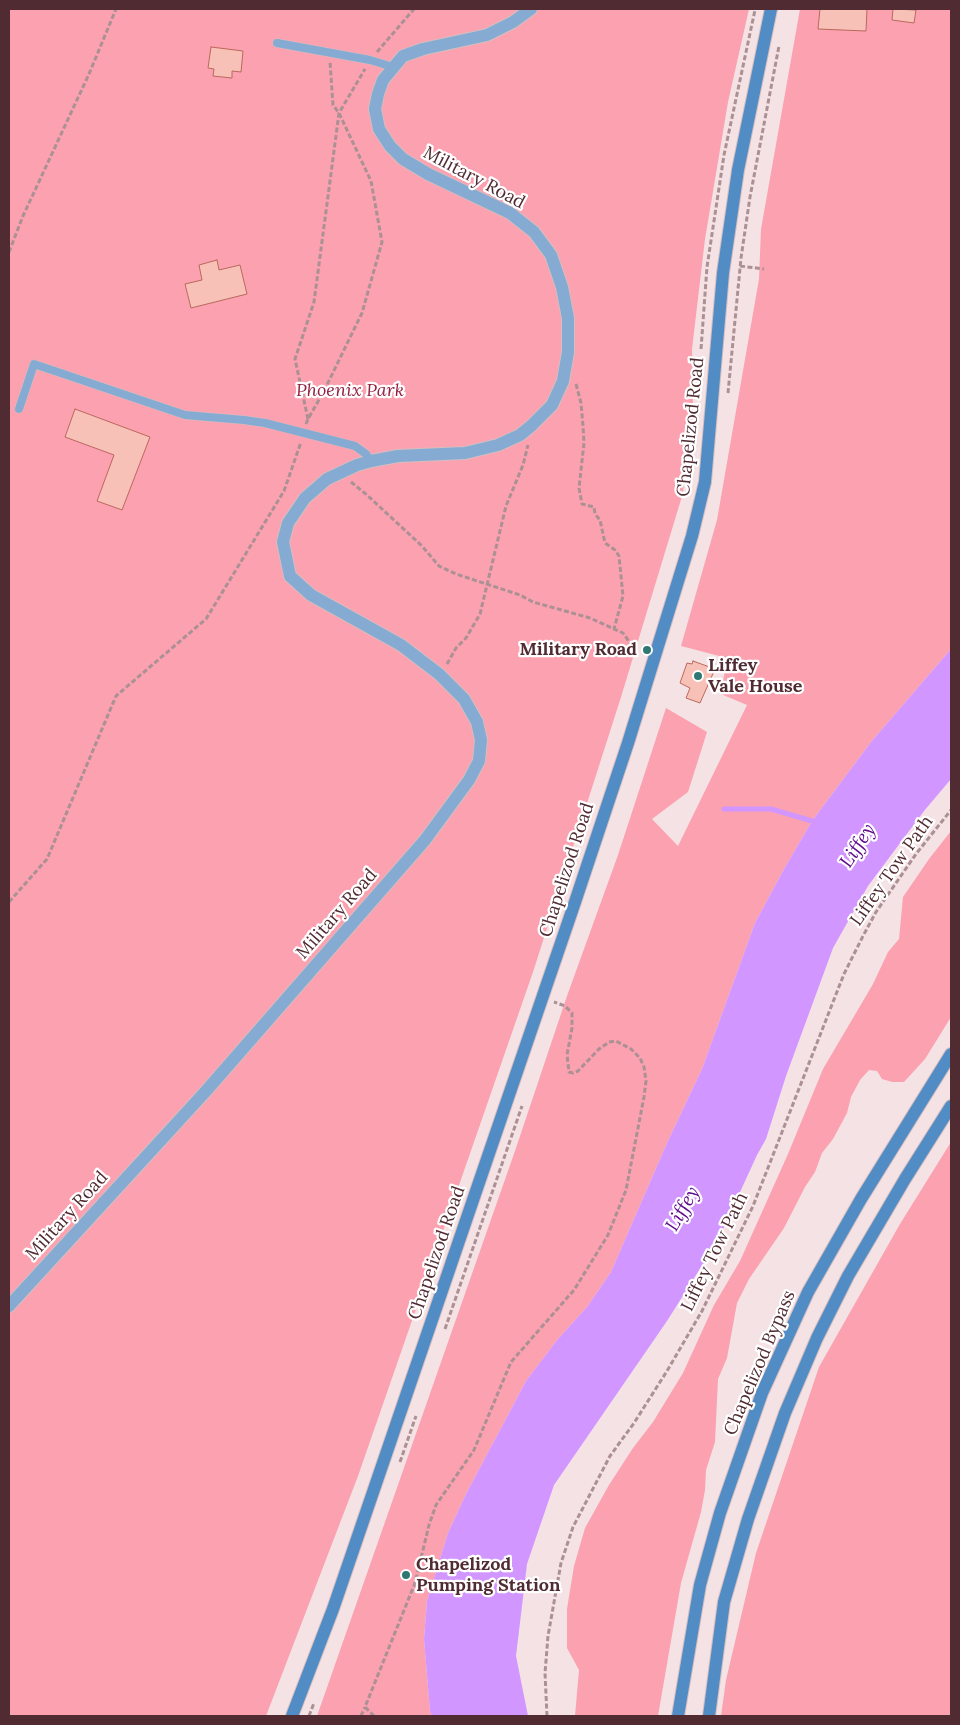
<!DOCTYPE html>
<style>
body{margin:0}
#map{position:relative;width:960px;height:1725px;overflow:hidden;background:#f5e2e4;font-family:Lora,serif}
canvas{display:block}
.frame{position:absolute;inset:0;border:10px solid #502c32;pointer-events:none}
</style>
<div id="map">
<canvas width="960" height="1725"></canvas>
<div class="frame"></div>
</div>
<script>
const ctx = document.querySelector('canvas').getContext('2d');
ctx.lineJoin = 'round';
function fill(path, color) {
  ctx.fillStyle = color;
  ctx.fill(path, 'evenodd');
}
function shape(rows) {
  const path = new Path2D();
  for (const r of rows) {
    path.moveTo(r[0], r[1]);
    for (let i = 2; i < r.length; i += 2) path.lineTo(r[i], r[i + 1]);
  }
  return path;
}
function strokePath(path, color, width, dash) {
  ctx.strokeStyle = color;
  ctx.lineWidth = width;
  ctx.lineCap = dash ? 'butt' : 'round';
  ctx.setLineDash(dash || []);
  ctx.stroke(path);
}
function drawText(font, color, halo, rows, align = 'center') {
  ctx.font = font + ' Lora,serif';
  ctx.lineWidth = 4.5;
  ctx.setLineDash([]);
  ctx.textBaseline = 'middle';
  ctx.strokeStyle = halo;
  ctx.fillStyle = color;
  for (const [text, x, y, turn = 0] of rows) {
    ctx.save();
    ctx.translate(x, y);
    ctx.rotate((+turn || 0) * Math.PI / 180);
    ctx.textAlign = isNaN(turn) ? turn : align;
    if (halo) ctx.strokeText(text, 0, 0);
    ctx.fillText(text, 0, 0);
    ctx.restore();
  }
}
fill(shape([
 [9,9,749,9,728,102,705,239,692,349,693,409,683,493,621,697,533,972,358,1476,266,1716,9,1716],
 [800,9,951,9,951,649,871,742,812,821,784,869,755,923,702,1069,667,1143,611,1272,587,1307,557,1340,526,1381,466,1494,448,1533,427,1601,424,1639,430,1711,432,1716,317,1716,515,1151,567,996,618,855,666,708,707,732,688,792,652,819,678,846,747,705,721,694,727,658,681,646,717,520,759,279,761,229],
 [951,831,951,1017,925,1059,904,1082,892,1082,882,1079,877,1071,869,1070,860,1080,851,1097,847,1113,833,1139,822,1153,815,1172,805,1187,784,1228,749,1279,737,1303,727,1358,718,1379,715,1442,706,1470,705,1490,701,1512,681,1583,658,1716,575,1716,579,1670,567,1648,567,1609,574,1566,585,1528,609,1485,633,1448,653,1422,683,1373,714,1305,740,1261,788,1154,823,1069,873,984,888,952,899,939,903,897,929,859],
 [951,1142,951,1716,721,1716,726,1680,756,1553,819,1367,900,1224]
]), '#fba1b0');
fill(shape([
 [951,649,951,779,924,811,868,886,833,948,786,1076,766,1139,757,1155,718,1240,667,1321,554,1485,527,1564,516,1656,528,1716,432,1716,430,1711,424,1639,427,1601,448,1533,466,1494,526,1381,557,1340,587,1307,611,1272,667,1143,702,1069,755,923,784,869,812,821,871,742]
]), '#d196ff');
strokePath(shape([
 [724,809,771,809,812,821]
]), '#d196ff', 5);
const building = shape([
 [820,9,867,9,866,31,818,29,820,9],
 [893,9,916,10,914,23,892,20,893,9],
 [211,47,243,51,241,72,232,71,232,78,213,76,214,69,208,68,211,47],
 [217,260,219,270,240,265,247,294,191,308,185,284,202,280,199,265,217,260],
 [75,409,150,437,122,510,97,501,114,455,65,437,75,409],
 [693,661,715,669,700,703,686,698,690,688,680,683,687,663,692,664,693,661]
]);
fill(building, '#f8c1b8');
strokePath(building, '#bb685c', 1);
const service = shape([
 [277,43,370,60,393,67],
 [19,409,34,364,185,415,244,420,265,423,355,446,366,454,371,461]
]);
const minor = shape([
 [9,1306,206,1091,425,840,469,780,479,761,481,740,477,722,464,699,439,674,401,645,311,595,290,576,283,542,288,523,305,498,327,479,357,465,371,461,398,456,465,453,498,445,520,435,531,426,552,405,563,381,568,352,568,318,562,287,551,255,534,232,510,213,428,174,403,159,390,146,379,129,375,109,378,94,383,80,403,56,423,49,487,35,513,22,531,9]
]);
const secondary = shape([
 [292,1716,333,1609,574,905,628,743,692,536,705,482,723,273,738,170,771,9],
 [678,1716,700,1585,720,1513,762,1393,808,1292,861,1199,951,1054],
 [709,1716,724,1602,748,1519,785,1413,817,1338,848,1276,905,1179,951,1106]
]);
strokePath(service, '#d4bec0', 9);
strokePath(minor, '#d4bec0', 14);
strokePath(secondary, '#d4bec0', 14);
strokePath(shape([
 [377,52,414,9],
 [9,252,23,216,89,74,116,9],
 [740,266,764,269],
 [701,349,707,267,724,155,755,10],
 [576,384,581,403,583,426,584,443,579,488,582,504,594,507,595,514,600,520,605,543,615,550,619,556,623,596,614,629],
 [728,393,741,258,750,197,779,46],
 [308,419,295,359,314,302,339,113,365,69],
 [306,424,308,419,324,391,362,313,382,242,371,181,339,113,333,105,330,62],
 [351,482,367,495,422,546,439,566,456,574,520,595,533,602,590,618,623,633,635,650],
 [447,664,456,648,466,638,480,614,506,506,523,465,528,445],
 [9,902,47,859,116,696,206,619,284,491,301,442],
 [445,1329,522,1106],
 [400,1462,416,1416],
 [309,1716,314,1703],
 [361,1716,365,1707],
 [374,1716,365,1707,415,1583,429,1525,436,1505,474,1450,511,1362,574,1290,608,1235,626,1190,644,1097,646,1081,644,1067,640,1058,631,1049,616,1041,609,1042,599,1049,578,1071,573,1073,569,1072,567,1055,572,1028,572,1013,565,1006,554,1002],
 [547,1716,545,1673,548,1636,561,1563,573,1527,610,1456,634,1423,667,1371,702,1311,753,1206,844,974,863,936,876,912,916,854,951,810]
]), '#ab9094', 3, [5, 2.5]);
strokePath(service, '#85abd2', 8);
strokePath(minor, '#85abd2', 12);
strokePath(secondary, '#518cc5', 12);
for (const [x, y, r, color] of [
 [647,650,5,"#2e7772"],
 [698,676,5,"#2e7772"],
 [406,1575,5,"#2e7772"]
]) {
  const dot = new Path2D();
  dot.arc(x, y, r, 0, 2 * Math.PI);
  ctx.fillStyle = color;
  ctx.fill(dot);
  strokePath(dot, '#fff', 2);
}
drawText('18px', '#502c32', '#fff', [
 ["Military Road",474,178,28],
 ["Chapelizod Road",691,427,-84],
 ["Chapelizod Road",567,870,-72],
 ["Liffey Tow Path",892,871,-55],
 ["Military Road",337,914,-49],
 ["Military Road",67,1216,-48],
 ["Liffey Tow Path",715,1252,-64],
 ["Chapelizod Road",437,1253,-71],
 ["Chapelizod Bypass",760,1363,-67]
]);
drawText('italic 18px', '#932142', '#fff', [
 ["Phoenix Park",350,391]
]);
drawText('bold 18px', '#502c32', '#fff', [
 ["Military Road",637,650,"right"],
 ["Liffey",708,666],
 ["Vale House",708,687],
 ["Chapelizod",416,1565],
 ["Pumping Station",416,1586]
], 'left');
drawText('italic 19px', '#610d8d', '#fff', [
 ["Liffey",858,846,-57],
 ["Liffey",683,1209,-60]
]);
</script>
